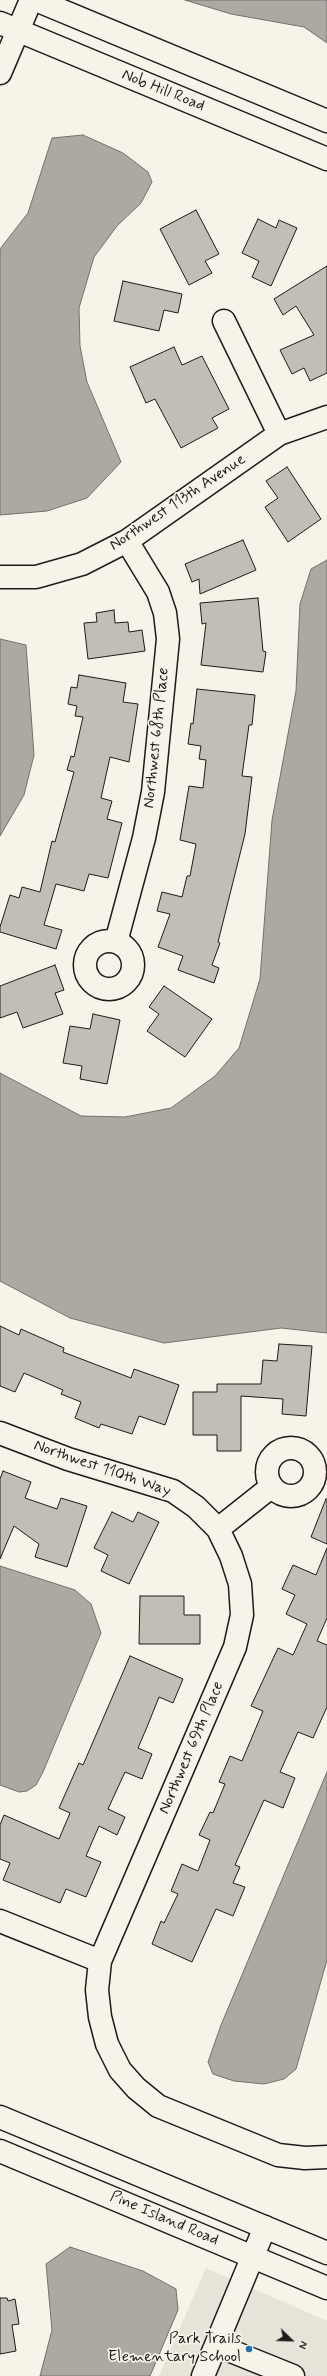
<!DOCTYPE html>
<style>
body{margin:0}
#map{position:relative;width:327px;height:2376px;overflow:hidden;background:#f7f3e8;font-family:Mynerve,sans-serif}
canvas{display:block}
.north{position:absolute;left:271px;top:2320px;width:40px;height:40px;-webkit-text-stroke:3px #f7f3e8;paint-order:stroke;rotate:113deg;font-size:11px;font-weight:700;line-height:16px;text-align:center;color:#1c1c1c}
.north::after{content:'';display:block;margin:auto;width:14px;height:18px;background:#1c1c1c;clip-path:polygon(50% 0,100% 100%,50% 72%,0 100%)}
</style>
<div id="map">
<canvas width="327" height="2376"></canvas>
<div class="north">N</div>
</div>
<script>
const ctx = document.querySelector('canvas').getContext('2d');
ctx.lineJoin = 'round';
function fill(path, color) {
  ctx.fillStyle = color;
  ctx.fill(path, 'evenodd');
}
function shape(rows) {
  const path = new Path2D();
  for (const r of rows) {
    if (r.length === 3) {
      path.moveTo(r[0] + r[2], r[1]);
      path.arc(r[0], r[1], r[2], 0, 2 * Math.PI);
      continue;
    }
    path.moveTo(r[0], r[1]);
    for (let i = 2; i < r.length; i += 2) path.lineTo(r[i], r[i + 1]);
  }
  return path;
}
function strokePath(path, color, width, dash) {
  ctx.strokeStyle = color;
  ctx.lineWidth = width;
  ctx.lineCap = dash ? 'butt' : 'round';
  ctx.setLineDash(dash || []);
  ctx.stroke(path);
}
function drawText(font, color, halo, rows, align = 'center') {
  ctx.font = font + ' Mynerve,sans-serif';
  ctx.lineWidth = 3.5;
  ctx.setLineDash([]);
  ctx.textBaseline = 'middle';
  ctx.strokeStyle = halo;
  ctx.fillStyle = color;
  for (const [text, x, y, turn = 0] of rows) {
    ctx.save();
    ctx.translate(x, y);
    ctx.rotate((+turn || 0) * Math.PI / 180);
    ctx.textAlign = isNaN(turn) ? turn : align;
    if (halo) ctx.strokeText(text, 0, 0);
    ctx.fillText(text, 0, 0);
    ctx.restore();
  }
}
fill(shape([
 [206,2268,327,2321,327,2376,159,2376]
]), '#e6e3d9');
const water = shape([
 [185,0,327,0,327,43,304,27,231,14,185,0],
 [83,135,123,153,148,172,152,182,141,203,117,226,94,257,79,308,80,346,87,382,121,462,87,498,47,511,0,515,0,249,28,213,52,138,83,135],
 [327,560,327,1333,281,1328,164,1343,70,1318,0,1281,0,1073,81,1116,125,1117,171,1108,215,1076,239,1048,260,979,272,820,296,691,300,604,311,569,327,560],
 [0,639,26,645,34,755,24,795,0,836,0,639],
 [0,1566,75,1590,91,1604,101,1633,43,1772,36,1785,27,1791,19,1792,0,1785,0,1566],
 [327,1772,327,1960,296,2069,284,2079,264,2084,234,2081,213,2074,208,2062,221,2025,327,1772],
 [70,2247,143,2271,176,2289,178,2310,150,2376,40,2376,52,2330,46,2264,70,2247]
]);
fill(water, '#aca9a2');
strokePath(water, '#72716c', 1);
const building = shape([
 [196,210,219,254,205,261,212,273,189,285,160,229,196,210],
 [258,219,276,228,279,220,297,228,271,286,252,277,259,261,242,253,258,219],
 [327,266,327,373,310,381,304,368,292,374,280,350,314,335,296,306,283,315,274,299,327,266],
 [123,281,182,294,178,313,164,310,159,331,114,321,123,281],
 [174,347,182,365,202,356,229,409,212,418,218,428,181,448,155,399,146,403,130,367,174,347],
 [287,467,321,519,288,542,265,507,278,498,266,481,287,467],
 [243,540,256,570,200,594,199,579,192,582,185,564,243,540],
 [258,598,263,651,266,652,263,672,201,665,206,623,202,624,200,603,258,598],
 [114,610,115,623,128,622,129,632,142,630,145,651,88,659,84,623,97,622,96,613,114,610],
 [79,675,126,683,123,702,138,704,129,762,110,757,101,798,112,801,107,819,122,823,108,878,89,874,84,891,56,884,44,925,62,930,56,949,0,932,0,927,10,895,19,898,22,887,40,892,52,841,55,842,74,772,67,770,71,756,74,757,83,717,75,716,77,706,68,704,71,687,77,688,79,675],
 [197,689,255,695,252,725,249,725,242,776,252,777,245,834,218,942,220,943,212,965,219,968,214,983,178,970,183,956,158,947,170,914,157,911,162,892,182,897,187,876,190,876,196,844,180,840,189,786,203,788,206,760,199,759,201,746,188,744,191,723,193,724,197,689],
 [55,965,64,990,55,993,63,1014,23,1028,17,1012,0,1018,0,986,55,965],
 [164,986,212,1019,185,1057,147,1031,159,1014,149,1007,164,986],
 [93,1014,120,1020,107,1084,80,1079,82,1066,63,1063,70,1026,90,1029,93,1014],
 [0,1326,19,1335,21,1329,64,1348,63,1352,131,1378,134,1369,179,1385,165,1425,139,1416,132,1434,101,1424,99,1428,75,1418,81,1402,61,1394,63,1390,24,1373,15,1392,0,1386,0,1326],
 [279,1344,312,1346,306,1416,282,1414,283,1399,241,1396,241,1451,217,1451,217,1435,193,1435,193,1392,217,1392,217,1384,261,1384,263,1360,277,1361,279,1344],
 [3,1471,31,1482,25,1498,57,1509,61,1498,87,1506,67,1567,35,1557,39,1544,14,1526,0,1559,0,1479,3,1471],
 [326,1499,327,1499,327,1544,311,1537,326,1499],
 [112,1512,133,1522,138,1512,159,1522,129,1584,101,1571,108,1555,94,1548,112,1512],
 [327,1548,327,1618,317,1641,327,1645,327,1707,313,1738,298,1732,280,1772,295,1778,283,1808,264,1800,235,1865,240,1867,233,1883,245,1887,233,1916,216,1909,192,1962,152,1944,161,1921,164,1923,178,1894,171,1891,182,1864,198,1871,210,1840,199,1835,210,1812,213,1813,225,1784,219,1782,230,1756,242,1761,263,1711,251,1706,278,1648,293,1655,307,1624,286,1614,295,1595,282,1589,293,1565,316,1575,327,1548],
 [140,1596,184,1596,184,1615,200,1615,200,1644,139,1644,140,1596],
 [130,1656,183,1679,173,1703,159,1697,147,1727,138,1748,152,1754,142,1779,125,1772,108,1809,125,1817,117,1835,99,1826,86,1856,101,1862,86,1897,66,1889,60,1903,3,1880,10,1863,0,1859,0,1825,4,1815,59,1839,70,1813,59,1808,79,1763,83,1765,130,1656],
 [0,2298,7,2298,8,2301,15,2299,19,2324,12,2325,16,2351,0,2354,0,2298]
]);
fill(building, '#c0beb5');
strokePath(building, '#1c1c1c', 1);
const minor = shape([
 [0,73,31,0],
 [224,321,279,434],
 [0,577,36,577,82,564,127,541,279,434,327,417],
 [109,965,24],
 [116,942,144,838,153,792,168,639,165,613,158,592,127,541],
 [0,1433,68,1459,173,1491,196,1507,218,1529,231,1556,240,1584,242,1615,235,1647,100,1961,97,1990,100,2017,107,2044,120,2070,136,2088,158,2106,278,2155,305,2158,327,2157],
 [291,1472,24],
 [218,1529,271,1487],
 [0,1921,100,1961],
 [216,2345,293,2376],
 [203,2376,265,2227]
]);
const major = shape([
 [36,0,327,121],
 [0,23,327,159],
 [0,2117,327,2253],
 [0,2151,327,2288]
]);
strokePath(minor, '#1c1c1c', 25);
strokePath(major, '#1c1c1c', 25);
strokePath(minor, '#f7f3e8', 22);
strokePath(major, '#f7f3e8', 22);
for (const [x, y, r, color] of [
 [249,2349,4,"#1f6fb2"]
]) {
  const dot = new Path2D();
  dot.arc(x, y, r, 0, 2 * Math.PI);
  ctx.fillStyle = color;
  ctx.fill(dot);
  strokePath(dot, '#f7f3e8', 1.5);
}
drawText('16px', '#1c1c1c', '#f7f3e8', [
 ["Nob Hill Road",163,91,22],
 ["Northwest 113th Avenue",178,503,-34],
 ["Northwest 68th Place",157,738,-84],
 ["Northwest 110th Way",102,1469,19],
 ["Northwest 69th Place",192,1748,-67],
 ["Pine Island Road",164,2219,23]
]);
drawText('16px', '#1c1c1c', '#f7f3e8', [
 ["Park Trails",241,2340],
 ["Elementary School",241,2358]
], 'right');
</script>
